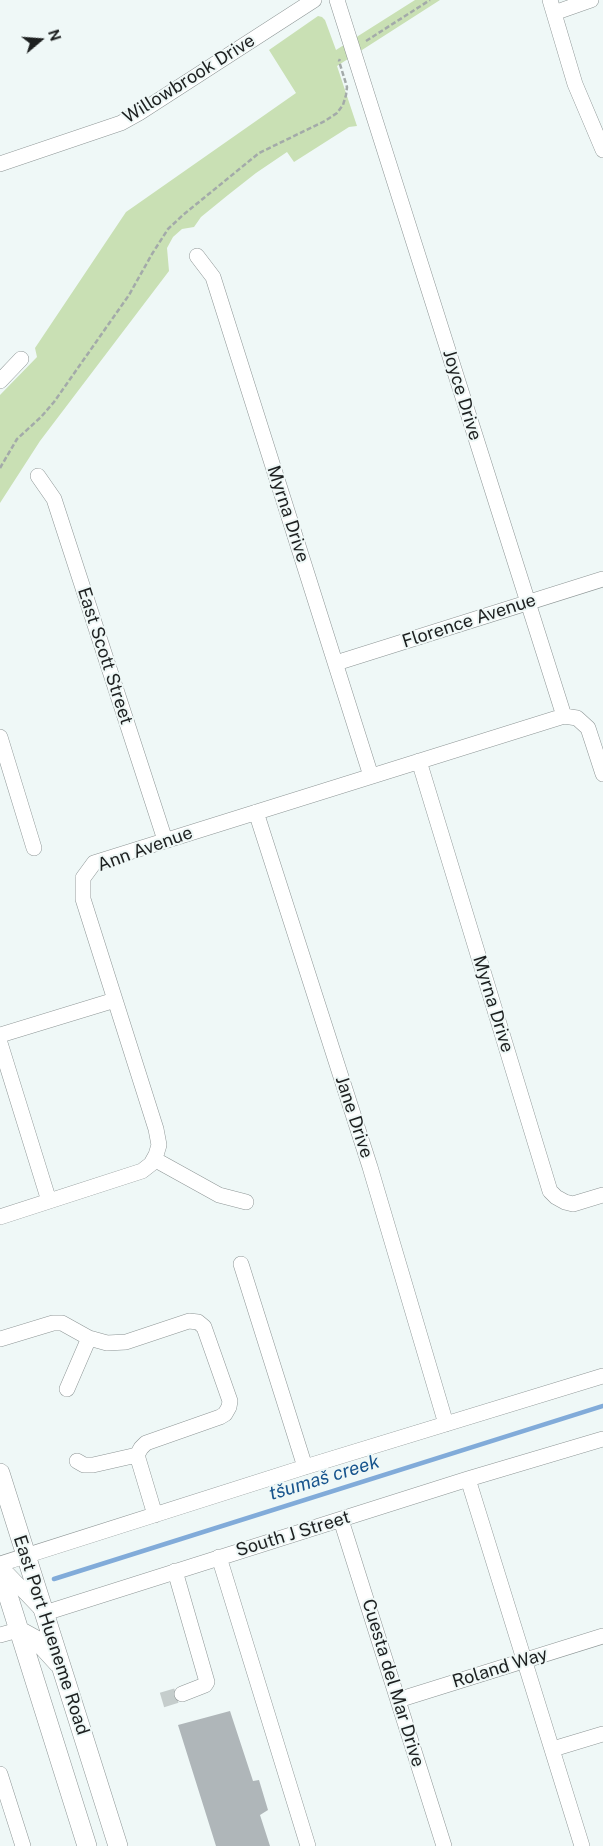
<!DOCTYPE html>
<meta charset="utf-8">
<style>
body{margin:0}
#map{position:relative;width:603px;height:1846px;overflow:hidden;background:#eff8f7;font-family:"Public Sans",sans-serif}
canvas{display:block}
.north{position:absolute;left:15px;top:15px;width:50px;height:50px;-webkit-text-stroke:4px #eff8f7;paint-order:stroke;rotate:72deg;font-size:14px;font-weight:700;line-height:20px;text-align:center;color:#1d2020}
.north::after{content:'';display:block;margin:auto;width:18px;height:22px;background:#1d2020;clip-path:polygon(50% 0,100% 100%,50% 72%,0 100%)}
</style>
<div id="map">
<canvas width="603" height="1846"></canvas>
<div class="north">N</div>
</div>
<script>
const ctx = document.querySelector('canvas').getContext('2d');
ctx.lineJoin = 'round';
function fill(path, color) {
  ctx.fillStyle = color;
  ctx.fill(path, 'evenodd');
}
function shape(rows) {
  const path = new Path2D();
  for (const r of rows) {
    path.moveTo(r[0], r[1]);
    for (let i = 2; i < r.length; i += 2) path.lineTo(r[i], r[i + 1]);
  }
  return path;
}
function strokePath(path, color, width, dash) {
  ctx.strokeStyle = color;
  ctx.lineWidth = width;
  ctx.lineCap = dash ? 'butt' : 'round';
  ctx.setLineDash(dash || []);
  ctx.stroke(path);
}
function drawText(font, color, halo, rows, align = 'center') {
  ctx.font = font + ' "Public Sans",sans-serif';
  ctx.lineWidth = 4;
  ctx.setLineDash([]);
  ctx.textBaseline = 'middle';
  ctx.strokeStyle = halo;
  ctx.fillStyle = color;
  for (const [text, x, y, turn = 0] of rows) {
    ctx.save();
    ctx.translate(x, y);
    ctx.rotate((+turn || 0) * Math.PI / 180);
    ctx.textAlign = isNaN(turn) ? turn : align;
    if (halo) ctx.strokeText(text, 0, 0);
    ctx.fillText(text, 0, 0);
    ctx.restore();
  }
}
fill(shape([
 [415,0,440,0,337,66,357,126,349,127,294,162,287,152,256,173,228,195,201,217,194,227,182,229,173,237,167,248,169,271,40,441,0,503,0,395,37,357,35,348,126,212,296,93,269,50,318,16,322,17,325,20,336,50]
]), '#c9e0b4');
strokePath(shape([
 [54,1579,603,1406]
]), '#81abd9', 4.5);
fill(shape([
 [230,1711,253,1781,259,1780,268,1810,260,1815,270,1846,216,1846,178,1725]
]), '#afb6b9');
strokePath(shape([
 [162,1700,182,1694]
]), '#c5cdcc', 15, [15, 8]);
const minor = shape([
 [337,0,564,716,577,718,588,728,603,774],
 [550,0,575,84,603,150],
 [554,13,591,0],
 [0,164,121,123,139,113,314,0],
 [197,256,213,277,371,776],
 [0,381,21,359],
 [38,476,54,499,165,840],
 [336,663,603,579],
 [0,737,34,848],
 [419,761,550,1191,556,1197,565,1202,573,1204,603,1195],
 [256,812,370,1167,446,1424],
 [0,1035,115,1000],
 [0,1043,49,1201],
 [154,1159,219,1195,246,1202],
 [0,1217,142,1171,151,1164,156,1155,159,1145,156,1129,83,899,83,878,94,863,564,716],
 [241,1264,305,1467],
 [0,1339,53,1323,62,1323,89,1338,107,1343,126,1342,189,1321,198,1322,204,1327,230,1401,229,1407,225,1414,220,1417,146,1443,141,1448,137,1455,155,1515],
 [67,1389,89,1338],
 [77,1461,84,1465,93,1465,137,1455],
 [468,1479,582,1846],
 [341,1520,444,1846],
 [219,1557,308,1846],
 [0,1564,305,1467,603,1376],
 [0,1566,45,1613,468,1479,603,1439],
 [175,1571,207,1682,205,1685,182,1694],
 [0,1635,18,1630],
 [398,1700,603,1636],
 [553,1749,603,1734],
 [0,1774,23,1846]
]);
const major = shape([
 [0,1473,118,1846],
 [0,1570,87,1846],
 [18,1630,38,1641,58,1663]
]);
strokePath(minor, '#8e9696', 16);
strokePath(major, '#8e9696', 20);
strokePath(shape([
 [366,41,430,0],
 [0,468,17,439,41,417,54,402,129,295,152,254,168,229,183,215,259,153,325,121,337,113,343,105,346,95,347,87,339,61,340,59]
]), '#a3aaa9', 2.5, [5, 2.5]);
strokePath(minor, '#fff', 15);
strokePath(major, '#fff', 19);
drawText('18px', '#1d2020', '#eff8f7', [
 ["Willowbrook Drive",189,79,-32],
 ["Joyce Drive",462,395,73],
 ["Myrna Drive",288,514,72],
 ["Florence Avenue",469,621,-18],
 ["East Scott Street",105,656,72],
 ["Ann Avenue",145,849,-20],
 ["Myrna Drive",493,1004,73],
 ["Jane Drive",354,1117,72],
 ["South J Street",293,1534,-17],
 ["East Port Hueneme Road",51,1635,72],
 ["Roland Way",500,1668,-17],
 ["Cuesta del Mar Drive",393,1683,73]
]);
drawText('italic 19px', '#17548d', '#eff8f7', [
 ["tšumaš creek",324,1478,-17]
]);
</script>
